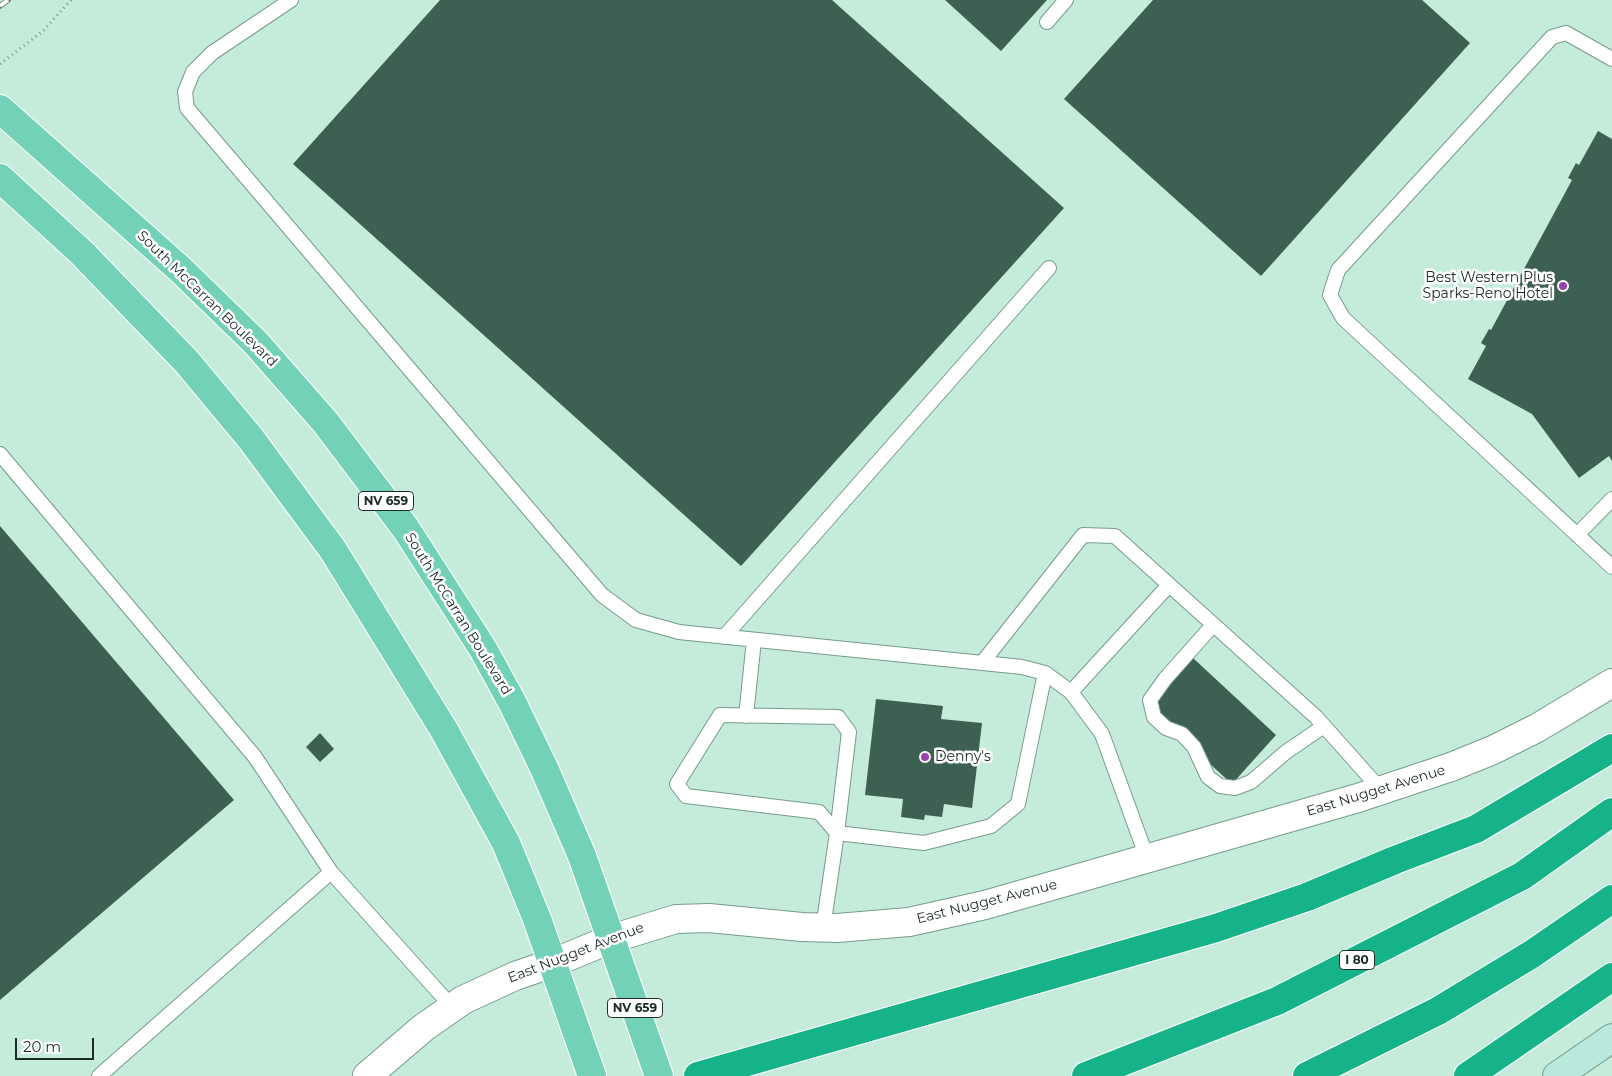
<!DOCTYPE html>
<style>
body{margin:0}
#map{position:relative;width:1612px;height:1076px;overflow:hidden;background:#c5ecdb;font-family:Montserrat,sans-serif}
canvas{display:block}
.scale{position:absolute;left:15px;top:1038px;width:79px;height:22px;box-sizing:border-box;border:2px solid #1c2b25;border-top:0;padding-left:6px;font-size:15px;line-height:18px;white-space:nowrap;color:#1c2b25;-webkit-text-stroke:4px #fff;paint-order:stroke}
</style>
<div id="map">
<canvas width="1612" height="1076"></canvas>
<div class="scale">20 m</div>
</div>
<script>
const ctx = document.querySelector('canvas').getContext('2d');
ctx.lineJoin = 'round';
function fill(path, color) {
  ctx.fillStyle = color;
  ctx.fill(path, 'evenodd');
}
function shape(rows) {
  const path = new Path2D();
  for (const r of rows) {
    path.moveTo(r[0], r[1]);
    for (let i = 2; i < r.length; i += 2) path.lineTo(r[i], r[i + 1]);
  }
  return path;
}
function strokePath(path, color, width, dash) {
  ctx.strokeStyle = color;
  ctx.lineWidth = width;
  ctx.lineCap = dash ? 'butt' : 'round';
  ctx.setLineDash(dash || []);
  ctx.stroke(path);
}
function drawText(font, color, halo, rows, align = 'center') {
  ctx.font = font + ' Montserrat,sans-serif';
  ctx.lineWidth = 5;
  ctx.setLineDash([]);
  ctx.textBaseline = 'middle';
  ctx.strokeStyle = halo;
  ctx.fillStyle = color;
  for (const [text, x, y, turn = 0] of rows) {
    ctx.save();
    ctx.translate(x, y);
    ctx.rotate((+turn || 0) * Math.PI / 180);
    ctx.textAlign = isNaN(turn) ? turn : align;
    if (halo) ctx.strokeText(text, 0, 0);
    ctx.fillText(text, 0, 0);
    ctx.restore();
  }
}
fill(shape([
 [440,0,832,0,1064,208,741,566,293,164],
 [945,0,1047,0,1001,51],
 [1153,0,1422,0,1470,43,1261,276,1064,99],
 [1598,131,1612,139,1612,461,1609,456,1579,478,1532,414,1468,379,1486,346,1481,343,1489,329,1491,330,1572,180,1568,178,1576,163,1579,165],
 [0,526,234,800,0,1000],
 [1193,658,1276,735,1232,784,1156,715,1160,711,1152,703],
 [876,699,943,706,941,719,982,723,972,808,944,804,942,817,925,815,924,820,901,817,903,799,865,795],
 [320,733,334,749,320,762,306,747]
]), '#3d6053');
const service = shape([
 [291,0,212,53,193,72,185,92,187,108,602,595,636,620,679,632,1022,667,1045,673,1071,692,1102,734,1147,858],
 [1047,22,1066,0],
 [1612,59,1566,33,1552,37,1338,270,1330,295,1343,318,1612,567],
 [0,454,255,757,331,872,452,1007],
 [1577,535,1612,499],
 [1213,625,1165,679,1150,700,1154,717,1166,728,1182,734,1194,747,1208,777,1220,786,1235,788,1251,782,1286,752,1324,726],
 [724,637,1049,268],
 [982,663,1083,535,1115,536,1316,717,1381,790],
 [1071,692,1169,585],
 [746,716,754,640],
 [823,928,837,833,849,732,838,717,720,715,677,784,686,796,819,812,837,833,924,843,991,826,1018,804,1045,673],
 [99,1076,331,872]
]);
const minor = shape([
 [367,1076,423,1028,463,1000,515,976,553,963]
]);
const tertiary = shape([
 [553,963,611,939,676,919,709,918,802,927,837,928,909,922,985,905,1358,798,1451,767,1493,750,1537,728,1612,683]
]);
const secondary = shape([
 [1557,1076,1612,1038]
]);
const primary = shape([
 [0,109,182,271,256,343,326,423,406,529,483,649,512,702,544,768,582,856,659,1076],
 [0,178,82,253,187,362,251,439,333,550,444,730,506,843,537,919,592,1076]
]);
const motorway = shape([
 [698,1076,1216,928,1307,897,1395,860,1476,829,1612,748],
 [1086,1076,1277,1001,1522,876,1612,812],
 [1307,1076,1438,1011,1532,954,1612,899],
 [1468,1076,1612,977]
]);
strokePath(service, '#769b8c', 16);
strokePath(minor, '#769b8c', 30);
strokePath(tertiary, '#769b8c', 30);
strokePath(secondary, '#769b8c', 30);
strokePath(primary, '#fff', 30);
strokePath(motorway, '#fff', 30);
strokePath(shape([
 [0,64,43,31,71,0]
]), '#7b988c', 3, [1, 4]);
strokePath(service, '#fff', 14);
strokePath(minor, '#fff', 28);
strokePath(tertiary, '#fff', 28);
strokePath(secondary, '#b9e8dc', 28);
strokePath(primary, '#73d1b8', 28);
strokePath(motorway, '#16b389', 28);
const rail = shape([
 [0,6,8,0]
]);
strokePath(rail, '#617a6f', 5.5);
strokePath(rail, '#fff', 4, [11]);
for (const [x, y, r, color] of [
 [1563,286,5,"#9742b0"],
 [925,757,5,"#9742b0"]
]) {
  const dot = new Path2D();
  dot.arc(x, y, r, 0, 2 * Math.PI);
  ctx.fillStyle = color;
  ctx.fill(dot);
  strokePath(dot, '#fff', 2);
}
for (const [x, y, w] of [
 [386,501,55],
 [1357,960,35],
 [635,1008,55]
]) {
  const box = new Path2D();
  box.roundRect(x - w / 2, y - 9.5, w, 19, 4);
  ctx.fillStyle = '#fff';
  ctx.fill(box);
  strokePath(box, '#1c2b25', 1);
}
drawText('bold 12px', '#1c2b25', null, [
 ["NV 659",386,501],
 ["I 80",1357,960],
 ["NV 659",635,1008]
]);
drawText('14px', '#1c2b25', '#fff', [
 ["Best Western Plus",1553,278],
 ["Sparks-Reno Hotel",1553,294],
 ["Denny's",935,757,"left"]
], 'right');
drawText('14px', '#1c2b25', '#fff', [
 ["South McCarran Boulevard",207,299,44],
 ["South McCarran Boulevard",458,614,58],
 ["East Nugget Avenue",1376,791,-17],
 ["East Nugget Avenue",987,902,-14],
 ["East Nugget Avenue",576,953,-21]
]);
</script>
